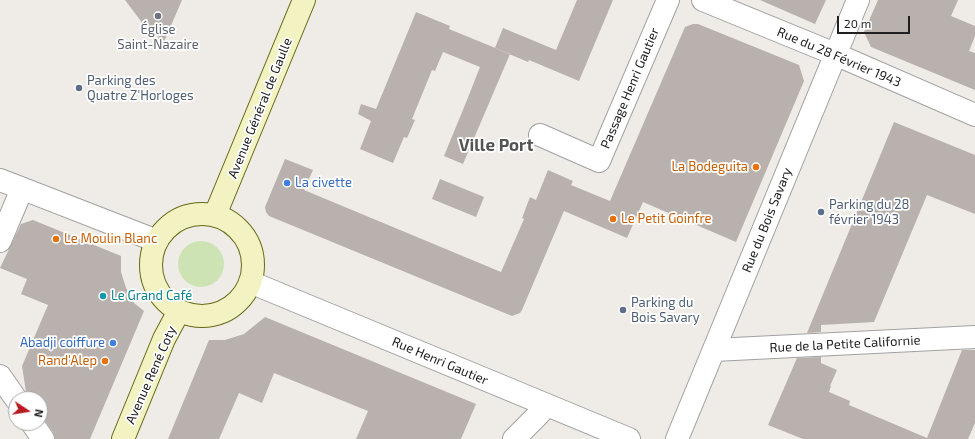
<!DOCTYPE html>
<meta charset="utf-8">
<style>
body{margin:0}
#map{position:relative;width:975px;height:439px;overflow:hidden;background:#efece7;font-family:"Exo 2",sans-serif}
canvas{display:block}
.north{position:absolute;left:8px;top:391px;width:40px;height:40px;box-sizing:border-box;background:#fff;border:1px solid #a6a6a6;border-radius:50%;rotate:102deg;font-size:11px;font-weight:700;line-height:16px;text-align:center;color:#202020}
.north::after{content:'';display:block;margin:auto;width:14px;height:18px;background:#b71920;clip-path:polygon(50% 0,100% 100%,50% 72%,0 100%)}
.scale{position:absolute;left:837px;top:16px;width:73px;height:18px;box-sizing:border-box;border:2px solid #202020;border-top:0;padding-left:5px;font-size:12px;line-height:14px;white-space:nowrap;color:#202020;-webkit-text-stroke:3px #fff;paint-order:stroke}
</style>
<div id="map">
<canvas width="975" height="439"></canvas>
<div class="north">N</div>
<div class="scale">20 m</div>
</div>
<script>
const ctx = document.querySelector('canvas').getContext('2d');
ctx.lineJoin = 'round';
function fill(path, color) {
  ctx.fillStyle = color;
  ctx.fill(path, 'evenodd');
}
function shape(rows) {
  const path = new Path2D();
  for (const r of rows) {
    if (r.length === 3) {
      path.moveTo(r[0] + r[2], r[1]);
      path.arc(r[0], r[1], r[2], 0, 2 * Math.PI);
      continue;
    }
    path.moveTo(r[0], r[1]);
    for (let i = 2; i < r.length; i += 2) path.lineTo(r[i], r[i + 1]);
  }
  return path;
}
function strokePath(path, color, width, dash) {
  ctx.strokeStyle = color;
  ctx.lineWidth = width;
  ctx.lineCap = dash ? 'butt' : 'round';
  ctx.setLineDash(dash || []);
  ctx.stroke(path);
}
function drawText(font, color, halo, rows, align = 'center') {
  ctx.font = font + ' "Exo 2",sans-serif';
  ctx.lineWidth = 3.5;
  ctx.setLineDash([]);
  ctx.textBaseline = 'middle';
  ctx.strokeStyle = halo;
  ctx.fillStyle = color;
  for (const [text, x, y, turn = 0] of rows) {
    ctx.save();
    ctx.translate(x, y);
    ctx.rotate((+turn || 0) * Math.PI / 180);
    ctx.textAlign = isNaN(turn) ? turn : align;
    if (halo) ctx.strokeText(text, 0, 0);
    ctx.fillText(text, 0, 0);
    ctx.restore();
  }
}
fill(shape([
 [201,264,23]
]), '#cde3b4');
fill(shape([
 [125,0,182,0,160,51,156,25,146,28],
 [577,0,613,0,579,81,529,60,528,62,495,48,503,28,556,50],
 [760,0,826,0,815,24],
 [878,0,958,0,951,16,975,26,975,36,969,51,975,53,975,90,871,47,864,32],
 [416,12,450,26,449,29,510,54,463,164,444,156,467,100,480,67,443,52,435,71,432,70,412,119,415,120,407,138,404,137,393,163,360,149,371,121,358,114,361,104,376,109],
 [693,24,698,24,799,65,804,81,736,242,643,202,627,238,564,211,522,310,520,313,512,316,269,216,266,212,265,207,285,159,313,170,304,190,501,272,524,219,522,218,530,197,536,200,548,170,573,181,571,185,610,201,685,27],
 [894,122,975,155,975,214,927,195,874,322,821,325,821,332,807,333],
 [440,179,484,197,476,217,432,199],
 [33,220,121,256,121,272,126,288,134,303,144,311,90,439,55,439,53,432,40,414,40,399,28,399,26,392,22,366,48,305,21,294,27,279,0,268,21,224],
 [265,317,476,404,461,439,356,439,368,411,274,373,262,403,239,393,219,439,168,439,209,340,225,340,244,334],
 [962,350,975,350,975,423,968,439,803,439,768,425,797,358,821,357,821,363,837,370,830,386,831,386,829,392,850,401,849,405,927,438]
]), '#b8b1ad');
const minor = shape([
 [703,0,835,54,975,115],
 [540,135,599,161,668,0],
 [0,241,22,189],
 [714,350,975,337],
 [0,376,16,399],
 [32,423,43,439],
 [514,439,539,414,546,405],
 [677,439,858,0]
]);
const tertiary = shape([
 [0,180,157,241],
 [250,282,629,439]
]);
const secondary = shape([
 [202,265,51],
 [215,215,304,0],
 [123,439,164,339,179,311]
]);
strokePath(minor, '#a1a1a1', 24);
strokePath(tertiary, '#a1a1a1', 24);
strokePath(secondary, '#666b13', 24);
strokePath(minor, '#fff', 22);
strokePath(tertiary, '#fff', 22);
strokePath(secondary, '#f2f2c2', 22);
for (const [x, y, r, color] of [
 [158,16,4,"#6b7280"],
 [79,88,4,"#5c6f8a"],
 [756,167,4,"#e8710a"],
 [287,183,4,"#3f7fe0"],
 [821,212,4,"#5c6f8a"],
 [613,219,4,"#e8710a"],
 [56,239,4,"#e8710a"],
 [103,296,4,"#0f9aa8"],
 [623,310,4,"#5c6f8a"],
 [113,343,4,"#3f7fe0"],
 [105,361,4,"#e8710a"]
]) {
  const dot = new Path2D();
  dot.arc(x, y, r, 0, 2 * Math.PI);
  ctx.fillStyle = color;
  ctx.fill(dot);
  strokePath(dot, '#fff', 1.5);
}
drawText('13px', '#5b616d', '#fff', [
 ["Église",158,30],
 ["Saint-Nazaire",158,45]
]);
drawText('13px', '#202020', '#fff', [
 ["Rue du 28 Février 1943",839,57,23],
 ["Passage Henri Gautier",630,88,-67],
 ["Avenue Général de Gaulle",260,108,-68],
 ["Rue du Bois Savary",767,220,-68],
 ["Rue de la Petite Californie",845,344,-3],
 ["Rue Henri Gautier",440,361,23],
 ["Avenue René Coty",151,375,-66]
]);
drawText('13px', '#4e5e75', '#fff', [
 ["Parking des",87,81],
 ["Quatre Z'Horloges",87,96],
 ["Parking du 28",829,205],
 ["février 1943",829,220],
 ["Parking du",631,303],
 ["Bois Savary",631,318]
], 'left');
drawText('13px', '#c56008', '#fff', [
 ["La Bodeguita",748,167],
 ["Le Petit Goinfre",621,219,"left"],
 ["Le Moulin Blanc",64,239,"left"],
 ["Rand'Alep",97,361]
], 'right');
drawText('13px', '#366cbe', '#fff', [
 ["La civette",295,183],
 ["Abadji coiffure",105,343,"right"]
], 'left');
drawText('13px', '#0d838f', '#fff', [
 ["Le Grand Café",111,296]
], 'left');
drawText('bold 17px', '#535353', '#fff', [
 ["Ville Port",496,145]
]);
</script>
